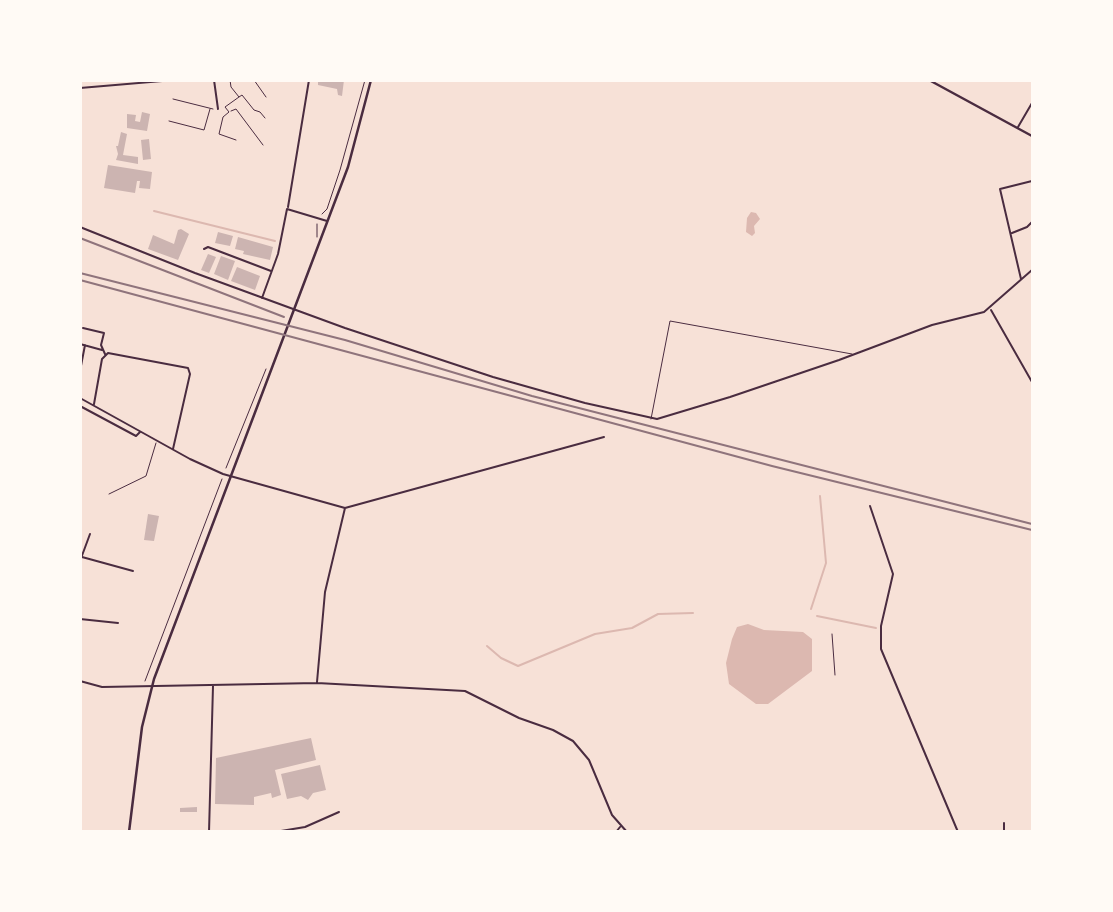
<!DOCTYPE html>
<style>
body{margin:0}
#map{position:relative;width:1113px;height:912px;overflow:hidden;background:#f7e1d7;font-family:Signika,sans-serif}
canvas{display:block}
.frame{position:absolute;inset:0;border:82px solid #fffaf5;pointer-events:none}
</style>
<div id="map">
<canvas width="1113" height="912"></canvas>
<div class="frame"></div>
</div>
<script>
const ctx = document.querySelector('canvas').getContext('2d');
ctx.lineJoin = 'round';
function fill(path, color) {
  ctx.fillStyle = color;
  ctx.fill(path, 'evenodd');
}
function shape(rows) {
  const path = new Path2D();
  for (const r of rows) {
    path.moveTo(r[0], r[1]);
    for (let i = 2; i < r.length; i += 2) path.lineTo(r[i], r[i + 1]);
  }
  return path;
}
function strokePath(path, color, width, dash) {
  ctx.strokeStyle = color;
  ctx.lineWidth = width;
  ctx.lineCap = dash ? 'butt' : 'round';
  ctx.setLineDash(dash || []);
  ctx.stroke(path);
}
fill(shape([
 [751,212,756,213,760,219,754,226,755,233,752,236,746,232,747,218],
 [748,624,764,630,803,632,812,639,812,671,768,704,756,704,729,684,726,663,732,639,737,627]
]), '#dcb8b0');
strokePath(shape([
 [154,211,275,241],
 [811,609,826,563,820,496],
 [817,616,876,628],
 [487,646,501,658,518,666,595,634,632,628,658,614,693,613]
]), '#dcb8b0', 2);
fill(shape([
 [318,80,344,80,342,96,338,95,337,89,318,85],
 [142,112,150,114,147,131,127,128,127,114,136,115,135,121,140,122],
 [121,132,127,134,123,155,138,157,138,164,116,160,118,154,116,146,118,146],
 [149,139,151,159,143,160,141,140],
 [108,165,152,172,150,189,139,188,140,181,137,181,135,193,104,188],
 [181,229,189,234,178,260,148,249,153,235,174,244,178,230],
 [218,232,233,236,230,246,215,243],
 [238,237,273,247,270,260,243,254,244,251,235,249],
 [208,254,216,257,209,273,201,270],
 [221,256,235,261,228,280,214,274],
 [237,267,260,276,255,290,231,281],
 [148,514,159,516,154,541,144,540],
 [311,738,316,760,275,770,281,795,272,798,271,793,254,797,254,805,215,804,216,758],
 [320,765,326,790,313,793,308,800,301,796,287,799,281,774],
 [197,807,197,812,180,812,180,808]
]), '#ccb4b1');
strokePath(shape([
 [230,80,231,87,239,97,242,95,254,110,260,112,265,118],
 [254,80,266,97],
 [173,99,213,109],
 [231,111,236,109,263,145],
 [169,121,204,130,210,109],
 [236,140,219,134,223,117,229,112,225,107,239,97],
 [322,214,327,209,340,170,365,80],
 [317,237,317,224],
 [226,468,266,369],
 [832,634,835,675],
 [145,681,222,479]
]), '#4a2c40', 1);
strokePath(shape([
 [651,419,670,321,852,354],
 [109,494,146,476,156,443]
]), '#4a2c40', 1);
strokePath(shape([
 [214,80,218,109],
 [80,88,174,80],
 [1018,127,1032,103],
 [288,207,309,80],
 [80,227,195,273,345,328,493,377,585,403,657,419,730,397,839,360,932,325,984,312,1032,270],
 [1012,233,1027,227,1032,222],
 [204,249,208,247,271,271],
 [1021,279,1000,189,1032,181],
 [262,298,278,254,287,209,327,221],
 [991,310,1032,382],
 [83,328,104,333,101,345,105,354],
 [80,344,102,350],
 [80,371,85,345],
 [80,398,190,459,223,474,345,508,604,437],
 [94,404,102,359,108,353,188,368,190,374,173,449],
 [80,406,136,436,140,432],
 [870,506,893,574,881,626,881,649,958,832],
 [82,557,133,571],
 [80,561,90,534],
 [80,619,118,623],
 [80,681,102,687,317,683,465,691,519,718,553,730,573,741,589,760,612,815,627,832],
 [317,682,325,592,345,508],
 [209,832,213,686],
 [275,832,305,827,339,812],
 [616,832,620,827],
 [1004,832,1004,823]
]), '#4a2c40', 2);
strokePath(shape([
 [929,80,1032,136],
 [129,832,142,727,154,679,348,167,371,80]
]), '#4a2c40', 2.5);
strokePath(shape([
 [80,280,772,466,1032,530]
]), '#8f747c', 2);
strokePath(shape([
 [80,238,284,317],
 [80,273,345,340,532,396,1032,524]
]), '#8f747c', 2);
</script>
